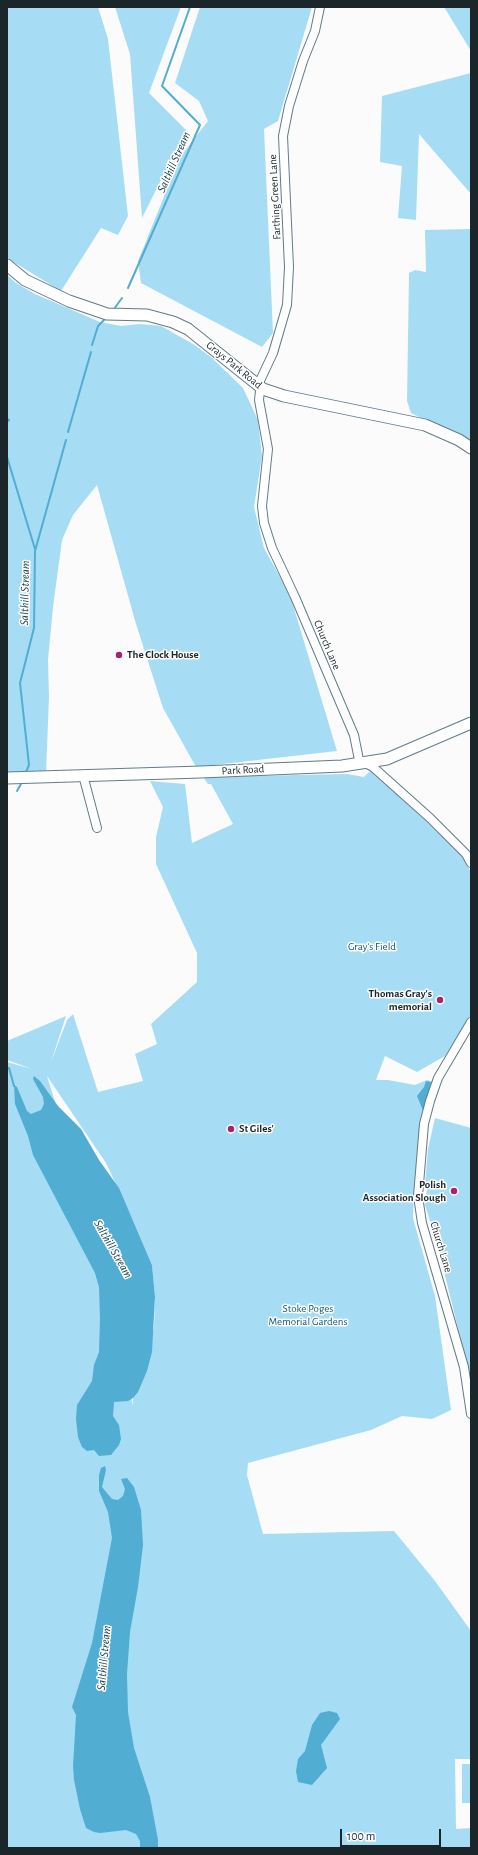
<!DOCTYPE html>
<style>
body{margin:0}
#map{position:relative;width:478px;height:1855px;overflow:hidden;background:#fbfbfb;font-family:"Alegreya Sans",sans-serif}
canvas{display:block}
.frame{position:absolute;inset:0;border:8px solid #1b262b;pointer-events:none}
.scale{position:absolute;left:340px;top:1829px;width:101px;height:18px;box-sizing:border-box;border:2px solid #1b262b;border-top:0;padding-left:5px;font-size:12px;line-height:14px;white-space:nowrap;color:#1b262b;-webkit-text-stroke:3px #fff;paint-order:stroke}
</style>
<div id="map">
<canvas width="478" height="1855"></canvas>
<div class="frame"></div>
<div class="scale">100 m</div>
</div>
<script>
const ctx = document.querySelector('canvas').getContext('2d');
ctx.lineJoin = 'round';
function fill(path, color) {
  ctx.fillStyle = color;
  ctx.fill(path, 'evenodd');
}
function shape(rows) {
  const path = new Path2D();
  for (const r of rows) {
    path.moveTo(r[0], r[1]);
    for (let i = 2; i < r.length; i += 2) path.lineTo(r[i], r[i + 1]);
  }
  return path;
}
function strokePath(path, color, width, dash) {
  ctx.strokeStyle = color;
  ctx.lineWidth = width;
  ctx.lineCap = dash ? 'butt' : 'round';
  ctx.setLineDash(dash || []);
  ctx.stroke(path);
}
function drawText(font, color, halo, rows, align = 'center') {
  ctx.font = font + ' "Alegreya Sans",sans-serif';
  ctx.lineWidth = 3;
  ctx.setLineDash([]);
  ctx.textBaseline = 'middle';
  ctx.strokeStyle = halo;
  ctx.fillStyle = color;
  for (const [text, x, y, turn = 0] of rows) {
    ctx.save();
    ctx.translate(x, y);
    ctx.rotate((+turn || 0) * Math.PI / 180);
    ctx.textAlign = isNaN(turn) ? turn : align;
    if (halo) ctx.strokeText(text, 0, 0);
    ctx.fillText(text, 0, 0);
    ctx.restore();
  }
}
fill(shape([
 [7,7,98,7,108,39,128,216,118,235,101,228,61,291,7,258],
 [115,7,181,7,149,93,186,130,142,218,130,54],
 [200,7,312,7,278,121,264,129,273,333,262,347,141,283,138,261,180,157,208,121,199,101,175,83],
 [444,7,471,7,471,51],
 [471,73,471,194,419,134,416,220,398,218,402,166,380,162,382,96],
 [471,229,471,442,411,413,407,401,409,275,409,273,415,270,426,272,425,230],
 [7,275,16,283,35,294,100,322,121,326,140,324,161,326,193,344,211,357,243,388,258,420,262,456,254,507,264,548,290,595,337,751,196,767,163,708,136,624,97,485,73,515,62,540,53,607,48,660,49,697,46,773,7,773],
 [372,769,461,855,471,872,471,1016,445,1056,417,1072,385,1056,376,1080,388,1080,415,1085,427,1080,433,1082,425,1114,414,1187,413,1218,435,1296,451,1410,432,1419,402,1416,371,1430,248,1463,247,1475,263,1534,394,1531,435,1581,471,1631,471,1759,455,1759,456,1829,471,1828,471,1848,7,1848,7,1062,32,1069,7,1060,7,1041,66,1016,51,1062,67,1020,73,1014,98,1092,143,1081,135,1054,157,1044,151,1024,197,982,197,953,156,864,156,837,163,807,150,781,185,784,192,843,233,824,211,784,208,784,203,777,347,774,364,777],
 [47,1076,106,1163,134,1223,152,1265,155,1297,154,1327,140,1385,133,1398,133,1406,108,1274],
 [435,1118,471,1128,471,1381,437,1243,425,1205,427,1188,425,1184,428,1149],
 [462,1764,471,1764,471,1803,462,1803]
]), '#a6ddf5');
fill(shape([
 [34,1076,40,1081,58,1106,81,1129,99,1160,119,1188,152,1265,155,1297,152,1352,147,1371,138,1392,133,1398,128,1401,114,1402,113,1416,119,1425,121,1439,119,1445,111,1455,99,1456,94,1450,87,1451,82,1447,78,1437,76,1419,77,1405,92,1381,94,1365,99,1352,100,1319,99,1287,95,1273,33,1155,28,1136,15,1104,14,1085,17,1087,27,1111,31,1114,41,1110,44,1104,43,1097,33,1079],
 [426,1081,431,1082,424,1113,417,1096,424,1087],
 [105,1466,106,1470,102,1487,112,1499,118,1500,123,1496,125,1489,121,1479,127,1478,134,1487,141,1510,143,1545,138,1587,130,1632,127,1674,128,1712,134,1748,150,1797,158,1840,158,1848,140,1848,140,1841,136,1834,126,1830,100,1833,94,1832,86,1828,80,1809,74,1780,73,1766,76,1715,72,1707,92,1643,112,1538,108,1512,99,1491,99,1475,101,1468],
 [329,1711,337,1713,340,1719,321,1745,327,1768,312,1785,298,1782,296,1771,298,1759,305,1751,312,1725,320,1713]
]), '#51add2');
strokePath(shape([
 [128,288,200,125,162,86,190,7],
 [114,309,122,298],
 [92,345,98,326,104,320],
 [7,374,7,376],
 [7,419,9,420,7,422],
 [68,432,91,352],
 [7,457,35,549],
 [26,772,29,765,20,683,34,628,35,551,66,440],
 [17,791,21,784],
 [7,1068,9,1068,14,1086]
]), '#51add2', 2);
const street = shape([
 [258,385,273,353,287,305,289,267,283,136,289,106,303,61,315,31,320,7],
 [263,389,260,391,259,400,268,449,262,506,264,523,272,548,295,597,354,735,359,760,373,767,430,818,466,854,471,863],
 [83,775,97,828],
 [471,1022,438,1078,430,1101,424,1124,418,1196,422,1223,464,1367,471,1414]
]);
const secondary = shape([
 [7,265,25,280,69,301,107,314,147,315,173,322,188,329,263,389,284,396,425,425,459,440,471,448],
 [7,778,201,772,342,766,387,759,471,723]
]);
strokePath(street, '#617c88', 10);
strokePath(secondary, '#617c88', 13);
strokePath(street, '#fff', 8);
strokePath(secondary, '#fff', 11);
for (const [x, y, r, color] of [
 [119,655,4,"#a42372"],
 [440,1000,4,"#a42372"],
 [231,1129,4,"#a42372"],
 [454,1191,4,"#a42372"]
]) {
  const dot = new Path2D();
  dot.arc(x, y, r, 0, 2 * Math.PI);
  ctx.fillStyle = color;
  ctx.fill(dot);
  strokePath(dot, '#fff', 1.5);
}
drawText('11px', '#1b262b', '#fff', [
 ["Farthing Green Lane",275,197,-93],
 ["Grays Park Road",234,365,39],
 ["Church Lane",327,645,67],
 ["Park Road",243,770,-3],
 ["Church Lane",441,1247,73]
]);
drawText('bold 11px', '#1b262b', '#fff', [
 ["The Clock House",127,655],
 ["Thomas Gray's",432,994,"right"],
 ["memorial",432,1007,"right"],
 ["St Giles'",239,1129],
 ["Polish",446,1185,"right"],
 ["Association Slough",446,1198,"right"]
], 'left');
drawText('11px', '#0b5872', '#fff', [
 ["Gray's Field",372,947],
 ["Stoke Poges",308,1309],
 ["Memorial Gardens",308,1322]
]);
drawText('italic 12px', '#133c4c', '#fff', [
 ["Salthill Stream",174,162,-66],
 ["Salthill Stream",25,593,-89],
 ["Salthill Stream",113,1249,60],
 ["Salthill Stream",104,1658,-85]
]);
</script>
